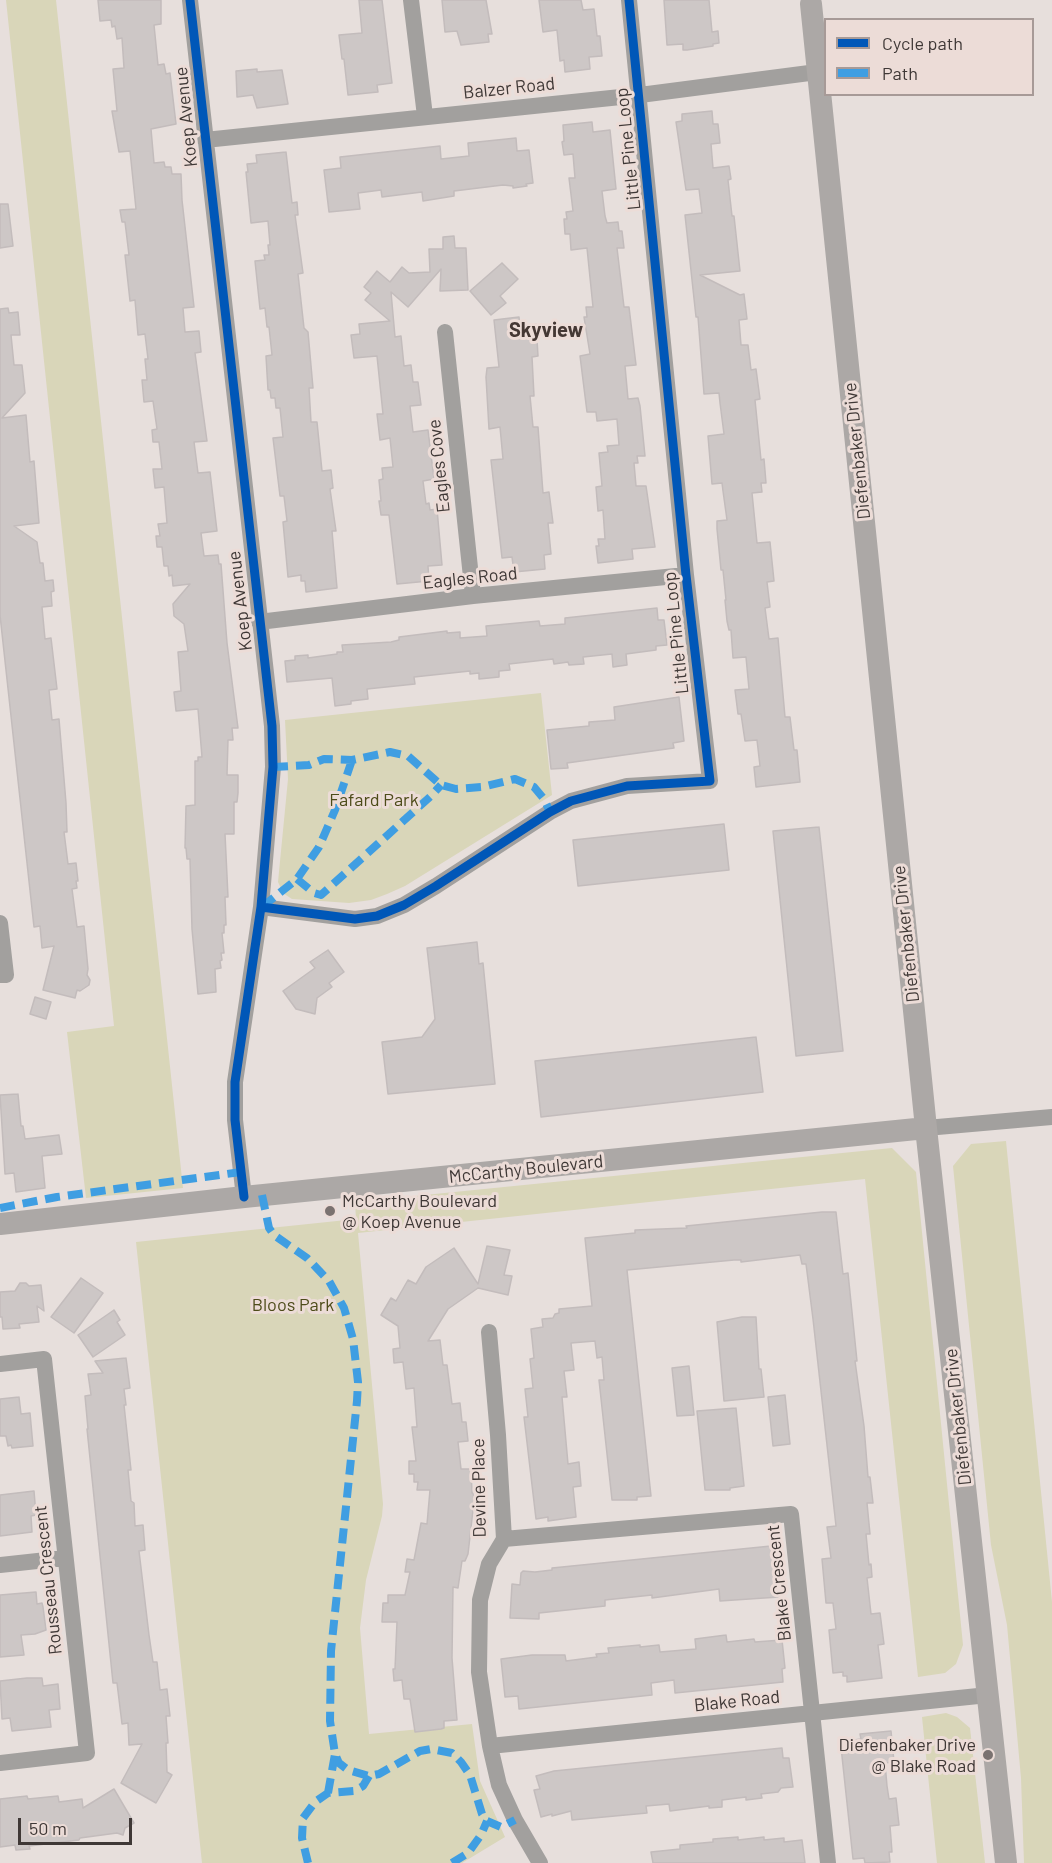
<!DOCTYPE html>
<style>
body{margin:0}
#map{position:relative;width:1052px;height:1863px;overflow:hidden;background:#e7dfdc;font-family:Barlow,sans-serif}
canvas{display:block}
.legend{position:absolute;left:824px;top:18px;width:210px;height:78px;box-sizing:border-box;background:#ecdcd7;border:2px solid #a79a97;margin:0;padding:8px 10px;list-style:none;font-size:18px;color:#3f3836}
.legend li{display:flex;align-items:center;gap:12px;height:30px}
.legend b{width:30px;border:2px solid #a79a97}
.scale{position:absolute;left:18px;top:1818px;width:114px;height:27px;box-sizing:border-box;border:3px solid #3f3836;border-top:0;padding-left:8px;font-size:18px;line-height:21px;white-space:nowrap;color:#3f3836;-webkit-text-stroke:4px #ecdcd7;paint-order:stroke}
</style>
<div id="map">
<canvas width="1052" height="1863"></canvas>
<ul class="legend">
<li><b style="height:8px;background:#0057b8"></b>Cycle path</li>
<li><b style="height:8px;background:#3f9ee2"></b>Path</li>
</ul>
<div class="scale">50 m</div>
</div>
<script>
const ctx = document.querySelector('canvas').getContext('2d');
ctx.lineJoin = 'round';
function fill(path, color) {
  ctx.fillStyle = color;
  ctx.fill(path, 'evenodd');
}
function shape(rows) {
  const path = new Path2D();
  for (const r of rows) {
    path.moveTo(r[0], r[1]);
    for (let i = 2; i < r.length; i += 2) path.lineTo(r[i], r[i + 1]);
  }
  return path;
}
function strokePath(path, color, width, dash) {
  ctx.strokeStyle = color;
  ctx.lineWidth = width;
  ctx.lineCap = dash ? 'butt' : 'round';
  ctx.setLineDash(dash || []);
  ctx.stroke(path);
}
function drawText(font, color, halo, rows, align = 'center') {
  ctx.font = font + ' Barlow,sans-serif';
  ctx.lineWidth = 6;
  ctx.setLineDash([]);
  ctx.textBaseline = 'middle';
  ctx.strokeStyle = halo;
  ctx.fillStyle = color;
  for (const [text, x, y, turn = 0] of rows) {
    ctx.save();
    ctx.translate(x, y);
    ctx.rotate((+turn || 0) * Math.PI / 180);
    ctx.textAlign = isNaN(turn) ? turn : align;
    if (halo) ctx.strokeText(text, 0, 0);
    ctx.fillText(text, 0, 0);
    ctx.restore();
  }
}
fill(shape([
 [6,0,56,0,183,1188,86,1198,67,1032,114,1026],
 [541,693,552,795,405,886,387,894,371,900,349,903,292,899,283,893,278,882,288,779,285,720],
 [1006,1141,1052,1602,1052,1863,1024,1863,1021,1778,1007,1625,991,1545,953,1166,971,1144],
 [892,1148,916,1172,963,1645,956,1664,945,1673,918,1677,865,1179,358,1233,383,1504,382,1516,366,1580,360,1628,369,1734,472,1724,480,1781,505,1837,462,1863,202,1863,136,1242,356,1219,355,1202],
 [946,1713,957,1717,970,1728,985,1863,937,1863,922,1717]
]), '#d9d6b9');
const building = shape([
 [98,0,161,0,161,24,154,25,158,65,164,64,166,74,170,73,176,124,151,129,154,163,164,162,165,167,171,167,172,174,181,174,182,200,194,307,183,308,185,332,199,331,201,352,195,353,207,441,194,442,198,473,210,472,217,531,201,533,204,556,218,555,219,564,221,564,227,643,238,728,232,728,233,740,228,740,227,775,238,775,238,793,237,802,234,802,234,834,225,834,228,897,225,897,226,925,224,925,224,933,222,933,224,953,221,953,222,960,220,961,221,968,215,969,216,992,198,994,192,929,190,859,187,859,186,848,185,848,186,806,195,805,195,761,198,761,198,757,202,757,198,709,176,711,174,692,181,691,178,652,188,651,184,624,174,616,173,604,190,584,173,586,172,575,169,576,168,566,164,566,162,547,157,547,156,536,160,536,158,524,167,523,164,487,155,488,153,469,162,469,159,442,153,442,152,430,157,429,153,401,144,402,142,380,147,380,145,359,148,359,145,334,138,335,135,300,130,301,125,255,129,255,125,222,122,222,120,210,136,209,130,151,119,152,112,111,117,111,113,69,124,68,122,38,117,39,115,26,112,27,111,20,100,21,98,0],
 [359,0,382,0,392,83,377,85,378,92,348,95,344,59,342,59,339,35,362,33,359,0],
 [442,0,486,0,492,34,488,34,489,42,461,45,457,31,445,32,442,0],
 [539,0,581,0,583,10,594,9,597,36,600,36,602,56,589,57,590,69,565,72,564,60,560,61,557,30,543,32,539,0],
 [664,0,709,0,712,32,718,31,719,43,713,44,713,46,687,50,683,50,683,44,667,45,664,0],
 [257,69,257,72,282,70,288,104,257,108,253,95,237,97,236,71,257,69],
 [712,111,713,124,718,124,720,143,711,144,713,168,729,166,731,179,728,180,732,216,734,216,740,271,700,275,740,295,744,294,747,319,739,320,741,345,748,345,751,370,756,369,760,399,755,400,761,460,764,459,766,483,761,483,762,492,752,493,757,543,770,542,774,581,767,582,770,607,765,608,769,639,778,638,785,717,790,717,794,750,797,750,800,782,756,787,754,767,760,766,757,740,745,741,741,714,738,714,735,690,749,689,746,657,733,658,731,630,729,630,727,621,725,600,726,600,723,570,721,570,717,529,717,521,727,520,723,491,722,483,712,484,708,436,724,434,720,403,719,393,704,394,698,317,696,317,685,215,702,213,699,189,686,190,676,122,682,121,682,114,712,111],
 [592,122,593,132,610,130,616,189,602,191,605,216,607,223,618,222,619,231,622,231,624,248,617,248,624,307,629,307,636,365,625,366,628,399,638,398,640,406,645,456,637,456,638,463,634,463,636,486,646,486,655,547,632,549,633,559,598,563,596,546,599,546,598,539,605,539,603,510,598,511,596,487,602,486,599,453,608,452,607,446,619,445,617,419,597,421,596,412,587,412,580,356,590,354,584,317,587,317,586,307,593,307,587,248,571,250,570,234,565,234,564,219,567,219,566,212,573,211,569,178,575,178,573,154,564,155,562,142,564,141,563,125,592,122],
 [516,138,517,151,529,150,533,183,526,184,527,186,513,188,513,186,503,185,454,191,454,196,423,201,422,192,382,197,381,190,358,193,360,209,329,212,324,170,341,168,340,157,440,146,441,159,469,156,468,143,516,138],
 [286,152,292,203,297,202,298,215,295,215,303,273,298,274,304,328,308,332,313,388,309,388,311,422,317,422,322,471,331,470,333,488,330,489,336,531,332,531,337,588,306,592,305,581,301,581,301,575,288,577,283,522,287,521,284,496,280,496,273,438,283,437,280,408,276,408,275,398,271,398,270,390,268,390,266,356,272,355,269,327,267,327,265,308,260,309,255,261,265,260,264,255,269,255,268,245,270,245,268,221,251,223,246,172,248,172,247,164,257,163,256,155,286,152],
 [0,204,8,204,13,246,0,248,0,204],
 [454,236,455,248,466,248,468,290,440,291,441,269,408,307,391,292,395,337,401,336,404,366,411,365,413,382,418,382,421,405,410,406,413,432,428,430,434,479,423,481,426,504,429,503,430,510,437,509,442,565,428,566,429,581,397,584,389,515,381,515,379,501,381,501,379,480,383,479,382,468,393,467,390,438,380,440,377,414,383,414,377,356,354,358,351,335,360,334,359,324,390,321,365,300,371,293,364,287,377,271,390,282,402,267,409,273,430,272,429,249,443,249,443,237,454,236],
 [502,263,518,279,500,296,506,303,491,315,470,291,502,263],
 [8,308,9,313,18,312,20,335,11,335,14,365,22,365,25,393,2,418,26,415,30,462,34,461,39,523,14,526,37,542,40,563,43,563,45,581,53,580,54,591,51,592,52,606,42,607,45,639,51,638,57,689,49,690,52,720,59,719,66,803,67,832,64,832,68,864,76,863,78,881,76,881,77,888,72,889,77,927,84,926,88,969,87,975,90,980,89,985,80,991,77,990,75,998,43,990,54,946,42,948,40,926,34,927,0,615,0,309,8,308],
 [519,317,520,326,536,324,538,356,532,357,534,396,530,396,533,427,538,427,543,493,549,492,553,523,548,523,551,554,544,555,545,569,514,572,512,557,502,558,491,460,503,459,500,427,489,429,486,377,487,368,499,367,494,320,519,317],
 [657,608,658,620,664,620,667,645,656,646,656,650,626,654,627,665,613,667,612,654,583,657,584,664,569,665,568,662,554,664,553,659,509,664,510,670,499,671,499,677,479,679,479,673,470,674,470,671,414,677,415,684,367,689,368,699,351,701,351,704,335,706,332,678,287,682,285,661,295,660,295,656,308,655,308,658,337,654,337,652,343,652,342,645,391,642,399,640,399,637,447,631,447,633,460,632,460,638,487,636,486,626,539,621,540,626,565,624,565,618,657,608],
 [679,697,684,741,673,743,674,748,567,763,568,768,551,769,547,730,589,726,589,722,615,720,614,707,679,697],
 [724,824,729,870,578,886,573,840,724,824],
 [819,827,843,1051,796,1056,773,831,819,827],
 [477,942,479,964,483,963,495,1084,388,1094,382,1042,422,1037,435,1019,427,948,477,942],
 [328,950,344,972,329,983,332,987,317,998,315,1014,296,1009,283,991,315,968,310,962,328,950],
 [35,997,51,1002,46,1019,30,1014,35,997],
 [756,1037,763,1092,541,1117,535,1061,756,1037],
 [18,1094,21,1126,23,1126,25,1139,59,1135,62,1154,42,1156,45,1188,16,1192,14,1173,5,1174,0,1095,18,1094],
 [822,1212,836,1212,843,1274,848,1273,857,1361,855,1361,864,1426,868,1477,870,1477,873,1503,867,1503,870,1534,866,1534,869,1565,871,1564,872,1577,867,1578,871,1614,880,1613,884,1644,878,1645,882,1678,847,1682,847,1676,843,1676,843,1672,833,1673,829,1630,836,1629,833,1603,826,1603,822,1559,831,1558,827,1527,836,1526,813,1319,806,1264,802,1264,800,1255,741,1262,741,1260,734,1260,627,1270,651,1496,637,1497,637,1500,612,1500,599,1380,604,1380,602,1357,597,1358,595,1341,571,1343,574,1370,564,1371,567,1397,562,1397,568,1464,579,1462,581,1486,573,1487,576,1517,548,1521,548,1517,536,1519,524,1417,528,1417,525,1389,533,1388,530,1359,534,1358,531,1329,543,1327,542,1319,553,1318,555,1314,559,1313,559,1309,592,1306,585,1238,635,1233,635,1230,687,1228,686,1226,822,1212],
 [487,1246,510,1250,504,1275,512,1276,508,1295,478,1288,448,1309,428,1341,440,1340,443,1365,447,1365,452,1404,460,1403,462,1422,466,1422,468,1441,458,1442,461,1469,471,1469,472,1493,473,1493,474,1501,468,1554,465,1561,462,1561,458,1588,453,1587,452,1658,457,1720,444,1721,444,1728,441,1729,415,1732,410,1699,404,1699,402,1680,394,1681,393,1669,395,1669,397,1622,382,1622,383,1603,388,1603,388,1595,405,1595,410,1572,405,1572,407,1559,414,1560,421,1523,427,1524,430,1490,417,1490,418,1482,414,1482,414,1474,409,1474,409,1461,416,1461,412,1427,417,1427,414,1388,406,1389,403,1362,394,1363,393,1349,400,1348,398,1326,381,1315,391,1298,396,1301,408,1280,416,1284,426,1267,454,1248,478,1284,487,1246],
 [81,1278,103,1293,74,1333,51,1317,81,1278],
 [20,1283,26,1283,29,1286,41,1285,44,1311,37,1306,39,1322,19,1324,20,1328,3,1329,2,1317,0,1317,0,1292,15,1291,20,1283],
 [114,1310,120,1320,117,1322,125,1335,93,1357,78,1335,114,1310],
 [742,1317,756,1317,759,1369,761,1369,764,1397,724,1401,717,1322,742,1317],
 [126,1358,130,1388,124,1389,126,1405,124,1405,131,1470,128,1470,131,1501,134,1503,135,1526,143,1525,145,1550,139,1551,149,1635,153,1662,157,1662,160,1690,167,1689,170,1716,166,1716,168,1743,166,1743,167,1772,172,1775,156,1803,121,1783,142,1744,129,1745,128,1723,122,1724,117,1683,113,1683,87,1429,88,1429,85,1396,91,1395,88,1374,103,1373,95,1361,126,1358],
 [689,1366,694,1415,677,1416,672,1368,689,1366],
 [785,1395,790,1444,773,1446,768,1397,785,1395],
 [19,1397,21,1414,30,1413,33,1446,12,1448,11,1445,8,1446,6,1436,0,1436,0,1399,19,1397],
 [736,1408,744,1486,730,1488,730,1490,705,1490,697,1411,736,1408],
 [34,1491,36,1515,31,1516,32,1532,0,1536,0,1495,34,1491],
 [771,1546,779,1597,720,1601,719,1589,652,1598,652,1595,605,1600,605,1606,539,1613,539,1619,510,1618,512,1584,520,1585,521,1573,523,1571,535,1572,552,1570,552,1568,771,1546],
 [36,1592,37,1604,42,1603,43,1607,46,1630,35,1634,21,1635,24,1655,0,1657,0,1595,36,1592],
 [726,1635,727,1642,754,1639,755,1642,782,1640,785,1668,782,1669,783,1682,675,1693,674,1680,651,1683,652,1695,519,1709,518,1696,505,1697,501,1659,532,1655,565,1655,566,1661,597,1657,596,1654,609,1653,608,1648,640,1645,640,1647,659,1645,660,1652,696,1649,695,1639,726,1635],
 [27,1678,42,1678,43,1686,58,1684,60,1709,49,1710,51,1727,12,1731,10,1718,2,1719,0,1681,27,1678],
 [891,1731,894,1762,885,1763,887,1786,889,1799,896,1798,899,1825,890,1826,892,1852,889,1852,890,1862,865,1863,864,1858,853,1859,841,1747,855,1746,854,1740,861,1739,860,1734,891,1731],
 [782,1748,783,1758,789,1758,793,1787,781,1788,778,1792,761,1794,762,1798,746,1800,746,1797,722,1800,722,1807,709,1808,709,1806,670,1811,669,1804,646,1806,647,1813,572,1820,571,1811,552,1816,552,1814,541,1817,535,1794,534,1790,540,1789,536,1776,554,1771,782,1748],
 [114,1789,134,1823,125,1828,123,1835,117,1833,80,1838,79,1840,29,1846,30,1849,16,1850,15,1845,0,1847,0,1799,27,1796,28,1799,58,1796,59,1802,82,1799,83,1808,114,1789],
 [738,1837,738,1840,764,1837,764,1840,784,1838,784,1842,802,1840,805,1863,653,1863,651,1852,680,1849,680,1845,713,1842,713,1839,738,1837]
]);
fill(building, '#cdc7c6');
strokePath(building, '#c3bcbc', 1.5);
strokePath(shape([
 [190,0,272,726,273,767,261,907,235,1082,235,1120,244,1197],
 [411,0,425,116],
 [205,140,640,95,817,72],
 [445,332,473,596],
 [259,622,473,596,686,575],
 [261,907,355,919,377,916,404,905,436,886,550,812,571,801,627,786,710,781,686,575,629,0],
 [0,923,6,975,0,975],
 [926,1128,1052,1117],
 [489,1332,498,1435,504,1539,489,1564,480,1600,479,1672,490,1746,499,1785,515,1820,540,1863],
 [0,1364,44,1359,87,1753,0,1763],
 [504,1539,791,1514,828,1863],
 [0,1565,65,1558],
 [490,1746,988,1695]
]), '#a2a09e', 16);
strokePath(shape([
 [811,4,926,1128,1006,1863],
 [0,1224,244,1197,926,1128]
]), '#aca8a6', 22);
strokePath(shape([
 [273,767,309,765,324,759,352,760,390,752,408,756,441,785,456,789,482,787,515,779,534,787,544,799,550,812],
 [297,879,314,893,321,895,431,796,441,785],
 [262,907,297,879,319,847,335,810,352,760],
 [262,1195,269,1228,274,1235,307,1258,329,1281,344,1308,353,1339,358,1382,357,1401,331,1651,330,1721,335,1754,339,1763,348,1770,369,1776,379,1774,420,1751,431,1749,452,1753,461,1762,470,1775,482,1814,487,1821,501,1827,515,1820],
 [0,1208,57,1197,241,1172],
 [328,1793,335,1754],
 [308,1863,302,1838,303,1818,315,1802,328,1793,354,1791,363,1786,369,1776],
 [452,1863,468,1853,481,1835,487,1821]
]), '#3f9ee2', 8, [15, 8]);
strokePath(shape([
 [190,0,272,726,273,767,261,907,235,1082,235,1120,244,1197],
 [261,907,355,919,377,916,404,905,436,886,550,812,571,801,627,786,710,781,686,575,629,0]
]), '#0057b8', 9);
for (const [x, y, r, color] of [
 [330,1211,6,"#7a7270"],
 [988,1755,6,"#7a7270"]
]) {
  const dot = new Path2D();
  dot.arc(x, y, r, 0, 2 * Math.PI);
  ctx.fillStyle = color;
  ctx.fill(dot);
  strokePath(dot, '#ecdcd7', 2);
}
drawText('18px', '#3f3836', '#ecdcd7', [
 ["Balzer Road",509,88,-6],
 ["Koep Avenue",186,117,-96],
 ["Little Pine Loop",628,149,-96],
 ["Diefenbaker Drive",857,451,-96],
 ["Eagles Cove",439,466,-96],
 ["Eagles Road",470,578,-6],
 ["Koep Avenue",240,601,-97],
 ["Little Pine Loop",676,633,-96],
 ["Diefenbaker Drive",906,934,-96],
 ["McCarthy Boulevard",526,1169,-6],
 ["Diefenbaker Drive",958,1417,-96],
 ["Devine Place",479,1488,-91],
 ["Rousseau Crescent",48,1580,-96],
 ["Blake Crescent",779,1583,-96],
 ["Blake Road",737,1701,-6]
]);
drawText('18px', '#4d4b19', '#ecdcd7', [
 ["Fafard Park",374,800],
 ["Bloos Park",293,1305]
]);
drawText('18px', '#3f3836', '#ecdcd7', [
 ["McCarthy Boulevard",342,1201],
 ["@ Koep Avenue",342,1222],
 ["Diefenbaker Drive",976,1745,"right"],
 ["@ Blake Road",976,1766,"right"]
], 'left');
drawText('bold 20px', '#453834', '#ecdcd7', [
 ["Skyview",546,330]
]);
</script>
